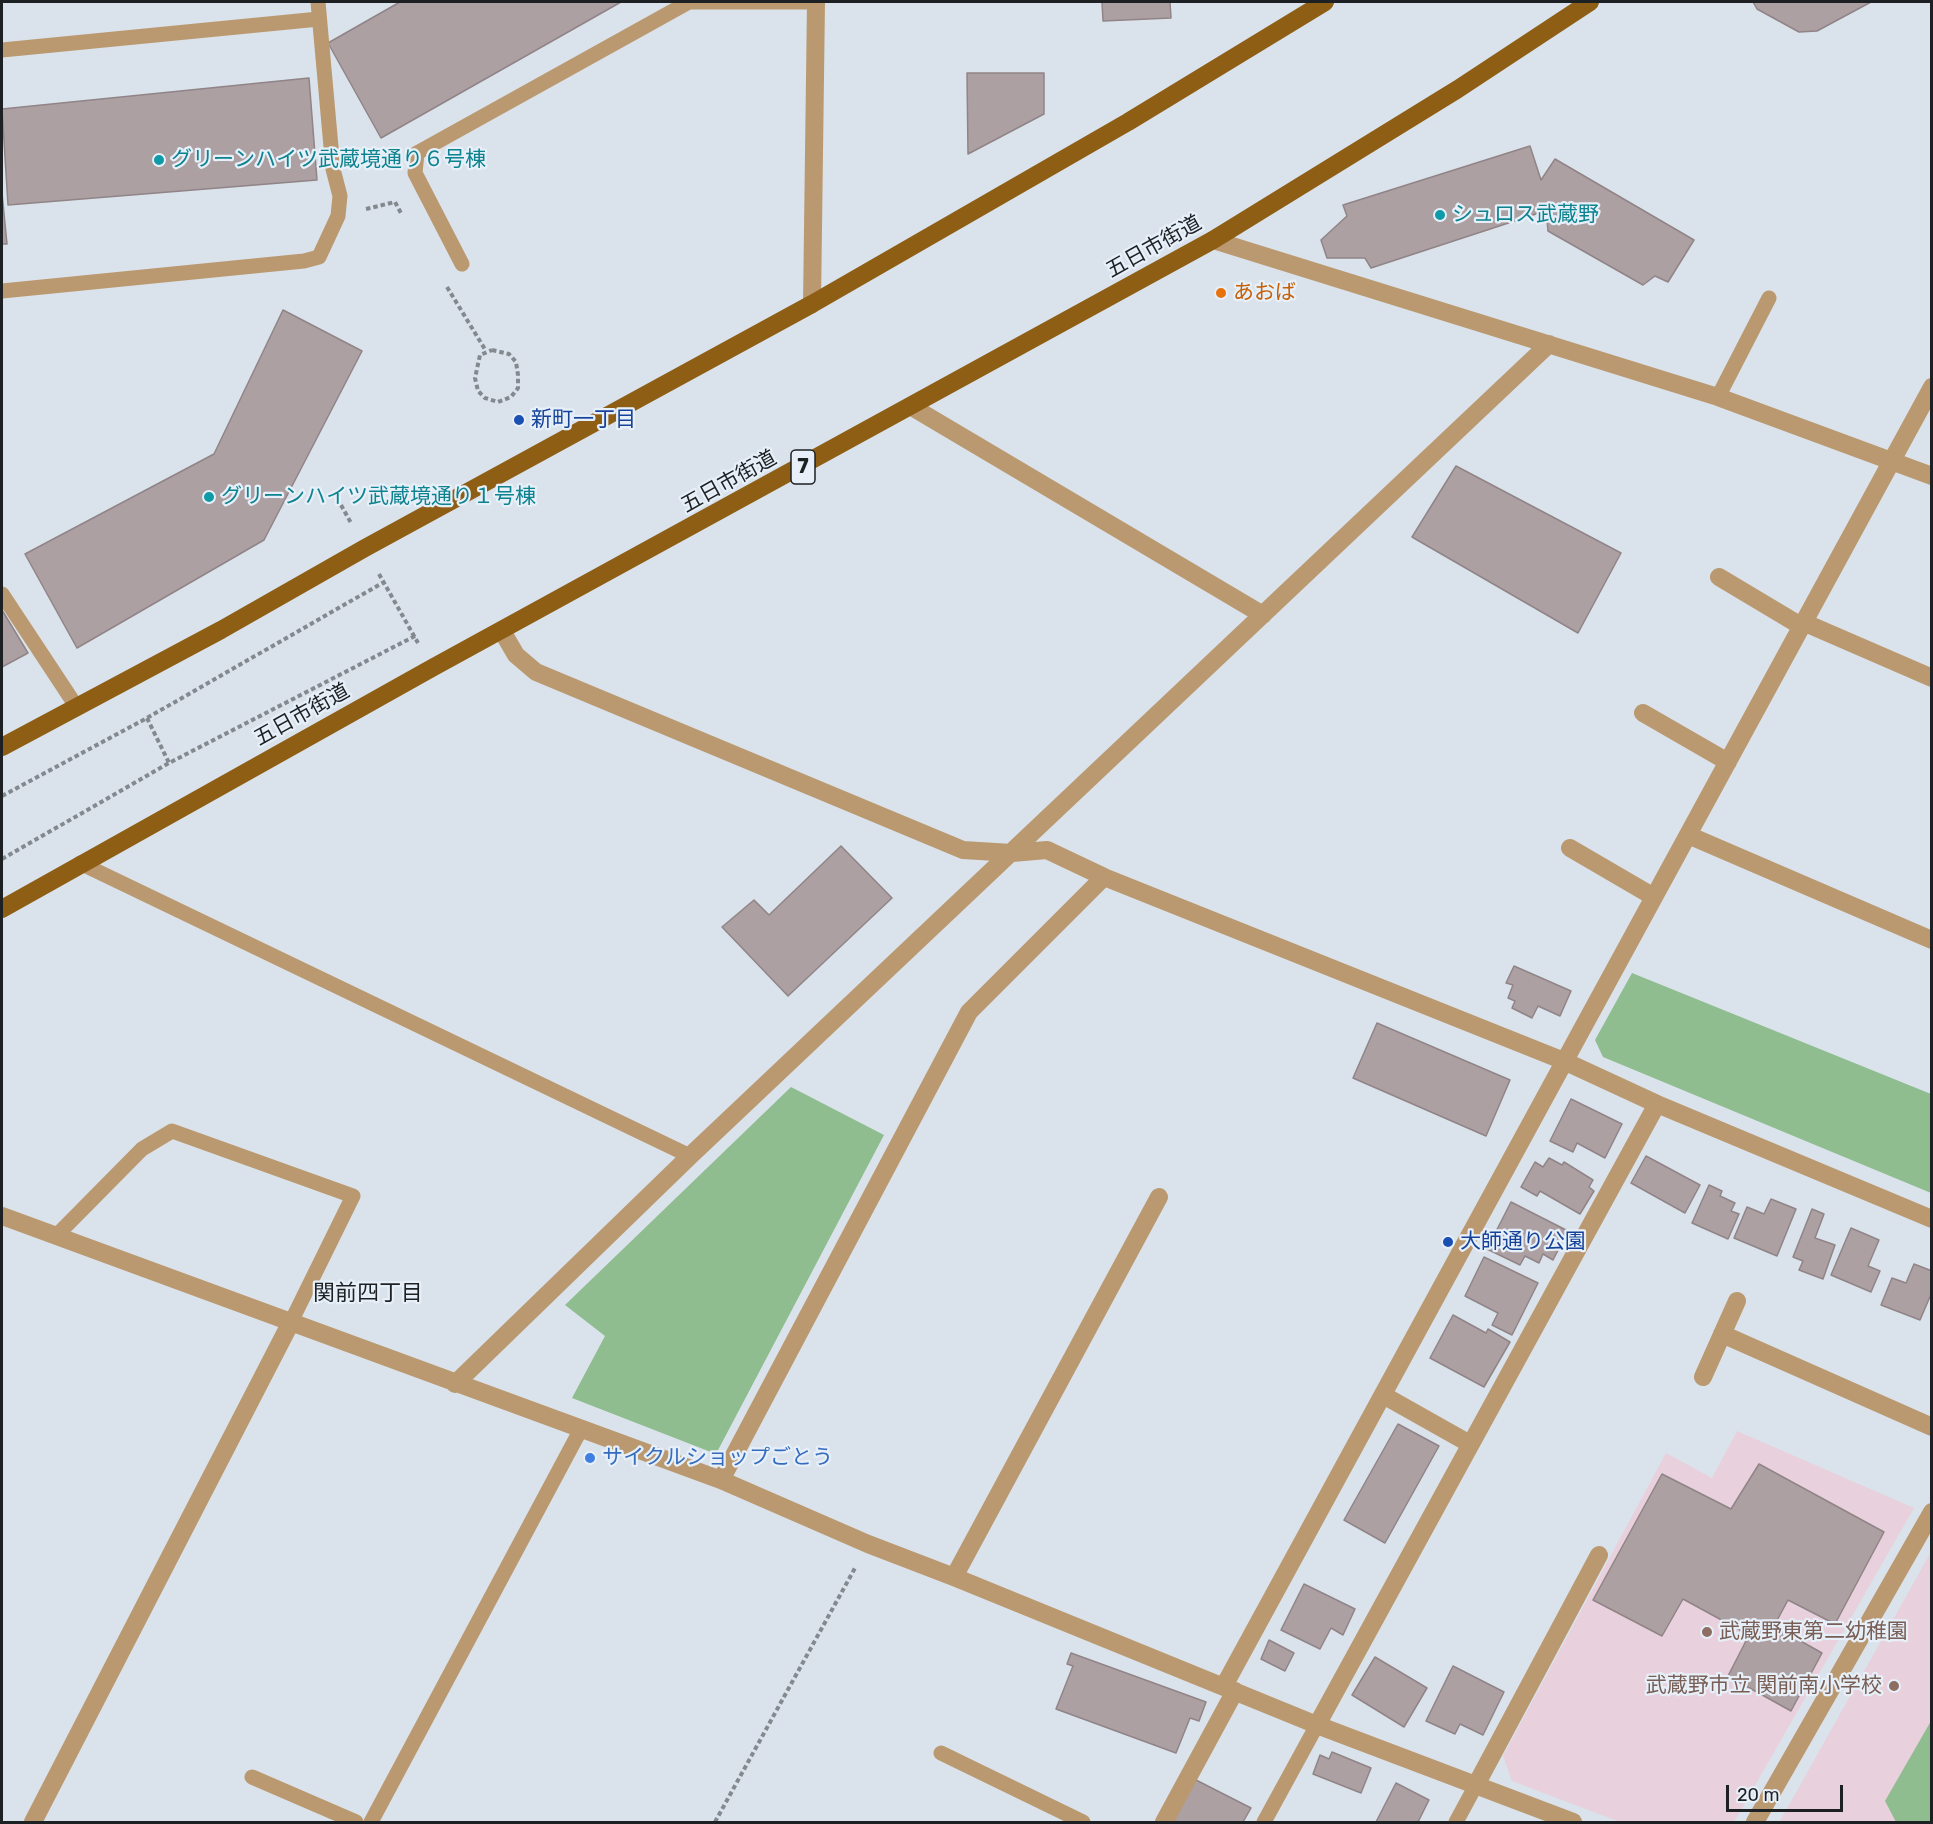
<!DOCTYPE html>
<meta charset="utf-8">
<style>
body{margin:0}
#map{position:relative;width:1933px;height:1824px;overflow:hidden;background:#dae3eb;font-family:Rubik,sans-serif}
canvas{display:block}
.frame{position:absolute;inset:0;border:3px solid #1e2124;pointer-events:none}
.scale{position:absolute;left:1726px;top:1785px;width:117px;height:27px;box-sizing:border-box;border:3px solid #1e2124;border-top:0;padding-left:8px;font-size:18px;line-height:21px;white-space:nowrap;color:#1e2124;-webkit-text-stroke:4px #e7f0f9;paint-order:stroke}
</style>
<div id="map">
<canvas width="1933" height="1824"></canvas>
<div class="frame"></div>
<div class="scale">20 m</div>
</div>
<script>
const ctx = document.querySelector('canvas').getContext('2d');
ctx.lineJoin = 'round';
function fill(path, color) {
  ctx.fillStyle = color;
  ctx.fill(path, 'evenodd');
}
function shape(rows) {
  const path = new Path2D();
  for (const r of rows) {
    path.moveTo(r[0], r[1]);
    for (let i = 2; i < r.length; i += 2) path.lineTo(r[i], r[i + 1]);
  }
  return path;
}
function strokePath(path, color, width, dash) {
  ctx.strokeStyle = color;
  ctx.lineWidth = width;
  ctx.lineCap = dash ? 'butt' : 'round';
  ctx.setLineDash(dash || []);
  ctx.stroke(path);
}
function drawText(font, color, halo, rows, align = 'center') {
  ctx.font = font + ' Rubik,"Noto Sans JP",sans-serif';
  ctx.lineWidth = 4.5;
  ctx.setLineDash([]);
  ctx.textBaseline = 'middle';
  ctx.strokeStyle = halo;
  ctx.fillStyle = color;
  for (const [text, x, y, turn = 0] of rows) {
    ctx.save();
    ctx.translate(x, y);
    ctx.rotate((+turn || 0) * Math.PI / 180);
    ctx.textAlign = isNaN(turn) ? turn : align;
    if (halo) ctx.strokeText(text, 0, 0);
    ctx.fillText(text, 0, 0);
    ctx.restore();
  }
}
fill(shape([
 [1737,1431,1914,1508,1734,1822,1620,1822,1512,1781,1503,1756,1666,1453,1712,1478],
 [1931,1552,1931,1822,1779,1822,1781,1819]
]), '#e8d0dc');
fill(shape([
 [1632,973,1931,1094,1931,1193,1603,1057,1595,1040],
 [791,1087,884,1135,716,1454,572,1398,605,1336,565,1305],
 [1931,1721,1931,1822,1896,1822,1885,1801]
]), '#8fbd8f');
const building = shape([
 [400,2,621,2,381,138,328,43,400,2],
 [1102,2,1170,2,1171,18,1103,21,1102,2],
 [1753,2,1871,2,1817,31,1799,32,1757,9,1753,2],
 [967,73,1044,73,1044,114,968,154,967,73],
 [309,78,317,180,8,205,2,109,309,78],
 [1530,146,1541,180,1555,159,1694,240,1668,282,1655,276,1643,285,1548,231,1547,220,1539,213,1371,268,1365,258,1327,258,1321,240,1347,216,1343,205,1530,146],
 [2,193,7,244,2,244,2,193],
 [283,310,362,351,264,540,77,648,25,554,214,454,283,310],
 [1456,466,1621,553,1578,633,1412,537,1456,466],
 [2,610,28,653,2,667,2,610],
 [841,846,892,898,788,996,722,927,754,900,769,915,841,846],
 [1514,966,1571,991,1560,1016,1538,1006,1532,1018,1512,1008,1515,1001,1508,998,1513,985,1506,983,1514,966],
 [1377,1023,1510,1080,1486,1136,1353,1078,1377,1023],
 [1571,1099,1622,1124,1605,1158,1577,1143,1573,1152,1550,1141,1571,1099],
 [1646,1156,1700,1185,1685,1213,1631,1183,1646,1156],
 [1549,1158,1562,1165,1564,1162,1593,1180,1589,1187,1594,1191,1580,1214,1540,1191,1537,1196,1521,1187,1535,1162,1543,1167,1549,1158],
 [1709,1185,1722,1191,1720,1196,1735,1203,1731,1211,1739,1214,1728,1239,1692,1223,1709,1185],
 [1771,1199,1796,1209,1777,1256,1734,1238,1747,1207,1764,1214,1771,1199],
 [1511,1202,1568,1231,1553,1260,1543,1254,1539,1263,1525,1256,1520,1265,1487,1249,1511,1202],
 [1812,1209,1824,1214,1815,1238,1835,1245,1823,1279,1799,1270,1803,1261,1793,1257,1812,1209],
 [1851,1228,1879,1240,1868,1266,1880,1271,1871,1292,1831,1275,1851,1228],
 [1484,1257,1538,1283,1512,1335,1492,1325,1498,1313,1465,1296,1484,1257],
 [1914,1264,1932,1271,1932,1292,1920,1320,1881,1305,1892,1278,1906,1283,1914,1264],
 [1453,1315,1486,1333,1488,1329,1510,1342,1484,1387,1430,1358,1453,1315],
 [1398,1424,1439,1446,1385,1543,1344,1520,1398,1424],
 [1759,1464,1884,1532,1835,1624,1788,1600,1774,1626,1822,1653,1791,1711,1728,1676,1749,1635,1683,1599,1662,1636,1593,1600,1662,1474,1731,1509,1759,1464],
 [1304,1584,1355,1609,1343,1635,1331,1628,1320,1649,1281,1630,1304,1584],
 [1269,1640,1294,1653,1285,1671,1261,1659,1269,1640],
 [1071,1653,1206,1702,1199,1721,1190,1718,1176,1753,1056,1709,1073,1666,1067,1664,1071,1653],
 [1375,1657,1427,1688,1404,1727,1352,1695,1375,1657],
 [1453,1666,1504,1692,1483,1735,1460,1724,1455,1734,1426,1721,1453,1666],
 [1332,1752,1371,1768,1361,1793,1313,1774,1320,1755,1329,1759,1332,1752],
 [1194,1779,1251,1808,1243,1822,1171,1822,1194,1779],
 [1396,1783,1429,1800,1418,1822,1376,1822,1396,1783]
]);
fill(building, '#aca0a3');
strokePath(building, '#908487', 1.5);
strokePath(shape([
 [366,209,395,202,402,215],
 [447,287,486,351],
 [492,350,509,354,516,362,518,375,518,388,511,397,498,402,485,398,478,391,475,378,480,355,492,350],
 [341,505,351,523],
 [379,574,418,643],
 [147,718,169,763],
 [2,796,147,718,384,582],
 [2,859,169,763,415,636],
 [715,1822,855,1568]
]), '#83898f', 4, [4.5, 3]);
strokePath(shape([
 [2,50,319,19],
 [462,264,415,173,417,153,689,2,816,2],
 [2,291,304,261,319,257,338,216,340,196,333,169,318,2],
 [1718,397,1769,298],
 [2,594,76,706],
 [80,863,690,1156],
 [57,1235,142,1149,172,1131,353,1196,290,1324],
 [941,1753,1083,1822],
 [252,1777,356,1822],
 [371,1822,581,1429],
 [1264,1822,1317,1725],
 [1456,1822,1476,1785]
]), '#bb9970', 15);
strokePath(shape([
 [1213,240,1718,397,1932,476],
 [812,304,816,2],
 [912,407,1263,615],
 [1719,577,1801,626],
 [1803,622,1932,678],
 [502,631,516,655,536,672,963,850,1012,853,1047,850,1104,877,1564,1061,1657,1104,1932,1219],
 [1643,713,1728,762],
 [1688,835,1932,940],
 [1570,848,1654,897],
 [2,1216,721,1480,868,1544,954,1577,1317,1725,1573,1822],
 [1722,1334,1932,1427],
 [1703,1377,1737,1301],
 [455,1384,690,1156,1549,344],
 [1383,1395,1470,1444],
 [721,1480,969,1012,1104,877],
 [954,1577,1159,1197],
 [1224,1686,1932,387],
 [1317,1725,1657,1104],
 [1476,1785,1599,1555],
 [33,1822,290,1324],
 [1164,1822,1235,1691],
 [1755,1822,1932,1512]
]), '#bb9970', 18);
strokePath(shape([
 [2,747,221,630,365,548,812,304,1128,122,1325,2],
 [2,909,432,668,1213,240,1458,89,1590,2]
]), '#8e5e15', 18);
for (const [x, y, r, color] of [
 [159,160,6,"#0f9aa8"],
 [1440,215,6,"#0f9aa8"],
 [1221,293,6,"#e8710a"],
 [519,420,6,"#1a4fb4"],
 [209,497,6,"#0f9aa8"],
 [1448,1242,6,"#1a4fb4"],
 [590,1458,6,"#3f7fe0"],
 [1707,1632,6,"#8d6e63"],
 [1894,1686,6,"#8d6e63"]
]) {
  const dot = new Path2D();
  dot.arc(x, y, r, 0, 2 * Math.PI);
  ctx.fillStyle = color;
  ctx.fill(dot);
  strokePath(dot, '#e7f0f9', 2);
}
for (const [x, y, w] of [
 [803,467,24]
]) {
  const box = new Path2D();
  box.roundRect(x - w / 2, y - 17, w, 34, 4.5);
  ctx.fillStyle = '#e7f0f9';
  ctx.fill(box);
  strokePath(box, '#1e2124', 1.5);
}
drawText('bold 20px', '#1e2124', null, [
 ["7",803,467]
]);
drawText('21px', '#0d838f', '#e7f0f9', [
 ["グリーンハイツ武蔵境通り６号棟",171,160],
 ["シュロス武蔵野",1452,215],
 ["グリーンハイツ武蔵境通り１号棟",221,497]
], 'left');
drawText('21px', '#1e2124', '#e7f0f9', [
 ["五日市街道",1154,247,-29],
 ["五日市街道",729,482,-29],
 ["五日市街道",302,715,-29]
]);
drawText('21px', '#c56008', '#e7f0f9', [
 ["あおば",1233,293]
], 'left');
drawText('21px', '#164399', '#e7f0f9', [
 ["新町一丁目",531,420],
 ["大師通り公園",1460,1242]
], 'left');
drawText('21px', '#366cbe', '#e7f0f9', [
 ["サイクルショップごとう",602,1458]
], 'left');
drawText('21px', '#785e54', '#e7f0f9', [
 ["武蔵野東第二幼稚園",1719,1632],
 ["武蔵野市立 関前南小学校",1882,1686,"right"]
], 'left');
drawText('22px', '#1e2124', '#e7f0f9', [
 ["関前四丁目",368,1294]
]);
</script>
